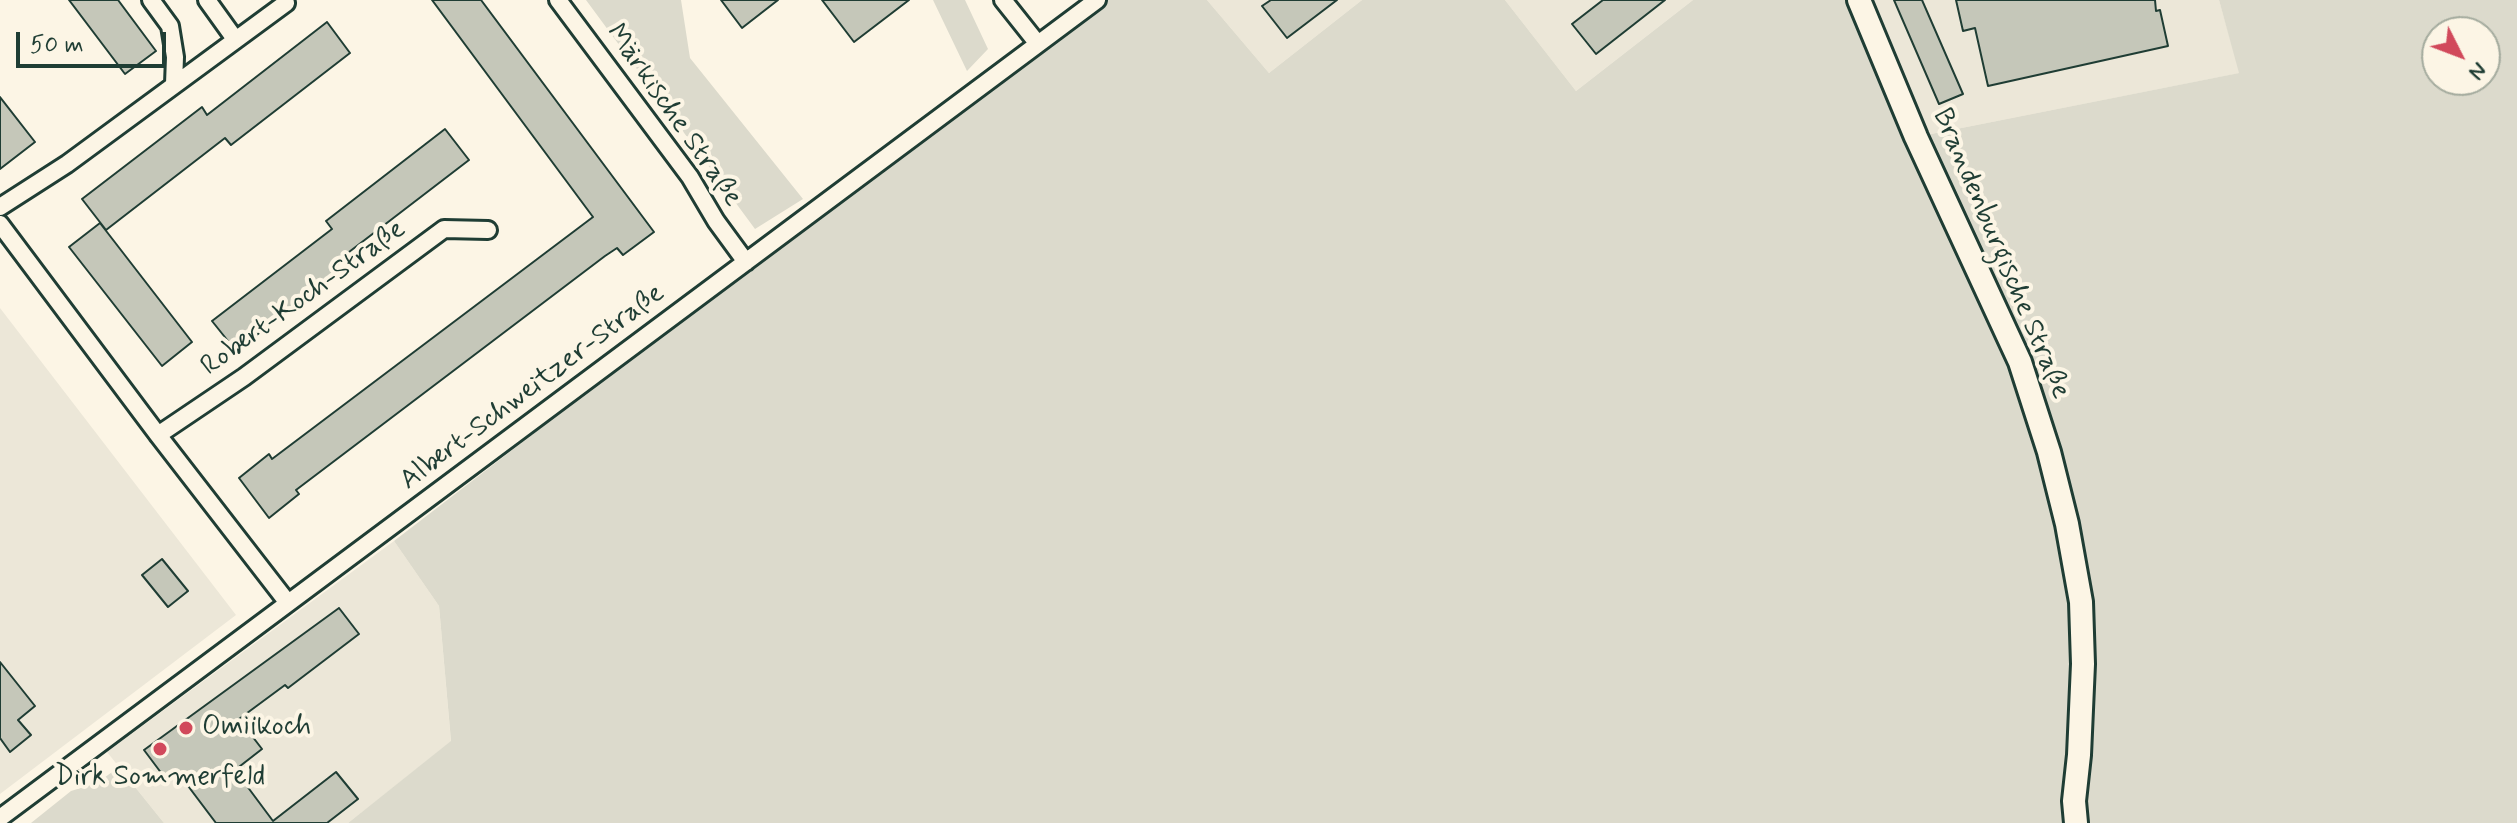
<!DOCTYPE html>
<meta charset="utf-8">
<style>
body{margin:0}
#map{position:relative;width:2517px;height:823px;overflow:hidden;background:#fcf5e5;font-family:Mynerve,sans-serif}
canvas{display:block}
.north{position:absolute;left:2421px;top:16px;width:80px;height:80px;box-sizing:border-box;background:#fcf5e5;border:2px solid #a4ab9e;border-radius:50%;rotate:132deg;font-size:22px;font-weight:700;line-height:32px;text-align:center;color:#1f3d34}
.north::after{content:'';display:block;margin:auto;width:28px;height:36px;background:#d1495b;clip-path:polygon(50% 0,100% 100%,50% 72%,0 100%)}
.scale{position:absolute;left:16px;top:32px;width:150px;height:36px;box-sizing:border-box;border:4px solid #1f3d34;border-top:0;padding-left:10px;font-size:24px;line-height:28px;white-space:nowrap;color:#1f3d34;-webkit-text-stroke:6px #fcf5e5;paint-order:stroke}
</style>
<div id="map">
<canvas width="2517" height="823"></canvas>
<div class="north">N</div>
<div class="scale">50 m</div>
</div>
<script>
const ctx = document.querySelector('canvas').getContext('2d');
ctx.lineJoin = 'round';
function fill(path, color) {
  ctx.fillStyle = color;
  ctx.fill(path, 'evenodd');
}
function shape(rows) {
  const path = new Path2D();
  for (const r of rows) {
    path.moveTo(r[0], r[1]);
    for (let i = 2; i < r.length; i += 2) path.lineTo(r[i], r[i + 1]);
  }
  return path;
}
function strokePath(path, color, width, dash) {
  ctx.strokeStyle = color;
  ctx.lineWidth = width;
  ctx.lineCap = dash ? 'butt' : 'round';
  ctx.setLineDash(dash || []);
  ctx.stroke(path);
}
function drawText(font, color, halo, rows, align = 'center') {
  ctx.font = font + ' Mynerve,sans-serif';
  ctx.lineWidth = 8;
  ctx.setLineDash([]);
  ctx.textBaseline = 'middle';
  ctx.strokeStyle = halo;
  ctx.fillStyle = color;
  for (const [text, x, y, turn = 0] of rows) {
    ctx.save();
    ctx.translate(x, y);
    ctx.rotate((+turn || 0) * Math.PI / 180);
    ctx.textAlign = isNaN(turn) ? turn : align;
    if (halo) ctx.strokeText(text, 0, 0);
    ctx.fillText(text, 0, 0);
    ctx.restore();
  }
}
fill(shape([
 [1207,0,1362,0,1269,73],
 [1505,0,1693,0,1576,91],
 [1859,0,2219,0,2240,73,1916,137],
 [0,308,236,615,0,794],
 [394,541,439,606,451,742,348,823,164,823,107,752]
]), '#ece7d8');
fill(shape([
 [586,0,681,0,690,58,803,199,755,229],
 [933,0,965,0,988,49,967,71],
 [1097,0,1207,0,1269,73,1362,0,1505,0,1576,91,1693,0,1859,0,1916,137,2239,73,2219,0,2517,0,2517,823,348,823,451,741,439,606,394,541],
 [2437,32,2485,32,2485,80,2437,80],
 [119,767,164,823,31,823,71,791,97,783]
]), '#dcdacc');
const building = shape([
 [69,0,118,0,156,51,125,74,69,0],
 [432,0,481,0,654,232,623,255,617,248,605,256,296,490,299,494,269,518,239,478,269,454,272,459,593,217,432,0],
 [721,0,778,0,742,28,721,0],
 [822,0,909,0,854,42,822,0],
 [1271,0,1337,0,1287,38,1262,6,1271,0],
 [1603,0,1665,0,1596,54,1572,24,1603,0],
 [1894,0,1922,0,1963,94,1939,104,1894,0],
 [1956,0,2155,0,2156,11,2160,10,2168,46,1988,86,1975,28,1963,31,1956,0],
 [327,22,350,53,231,145,225,138,106,230,82,199,202,107,207,115,327,22],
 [0,97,35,142,0,169,0,97],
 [445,129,469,160,349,252,355,259,236,351,212,321,332,229,326,221,445,129],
 [100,223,192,342,162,366,69,247,100,223],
 [162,559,188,591,168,607,142,575,162,559],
 [339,608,359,634,288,688,285,685,239,719,262,749,235,770,273,821,336,772,358,799,327,823,216,823,176,770,165,778,144,750,339,608],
 [0,662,35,706,18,720,31,735,10,752,0,738,0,662]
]);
fill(building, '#c5c7b9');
strokePath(building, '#1f3d34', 2);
const minor = shape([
 [151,0,170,26,175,57,174,84],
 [207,0,235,39],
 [558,0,690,177,716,221,746,262],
 [1003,0,1038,44],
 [0,207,67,164,286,3],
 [0,224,158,435,288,603],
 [158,435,244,377,444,229,488,230],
 [0,818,1097,0]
]);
const tertiary = shape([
 [1859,0,1916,137,2020,362,2049,452,2067,524,2081,602,2083,664,2079,755,2074,801,2076,823]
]);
strokePath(minor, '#1f3d34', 22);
strokePath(tertiary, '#1f3d34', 28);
strokePath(minor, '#fcf5e5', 16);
strokePath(tertiary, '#fcf5e5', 22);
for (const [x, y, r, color] of [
 [186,728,8,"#d1495b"],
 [160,749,8,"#d1495b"]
]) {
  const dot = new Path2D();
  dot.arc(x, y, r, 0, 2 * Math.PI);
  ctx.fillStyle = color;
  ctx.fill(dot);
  strokePath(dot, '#fcf5e5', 3);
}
drawText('28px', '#1f3d34', '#fcf5e5', [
 ["Märkische Straße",673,116,55],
 ["Brandenburgische Straße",2000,254,67],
 ["Robert-Koch-Straße",304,299,-36],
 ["Albert-Schweitzer-Straße",533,388,-37]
]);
drawText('28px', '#1f3d34', '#fcf5e5', [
 ["Omiikoch",202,728],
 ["Dirk Sommerfeld",160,778,"center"]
], 'left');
</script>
